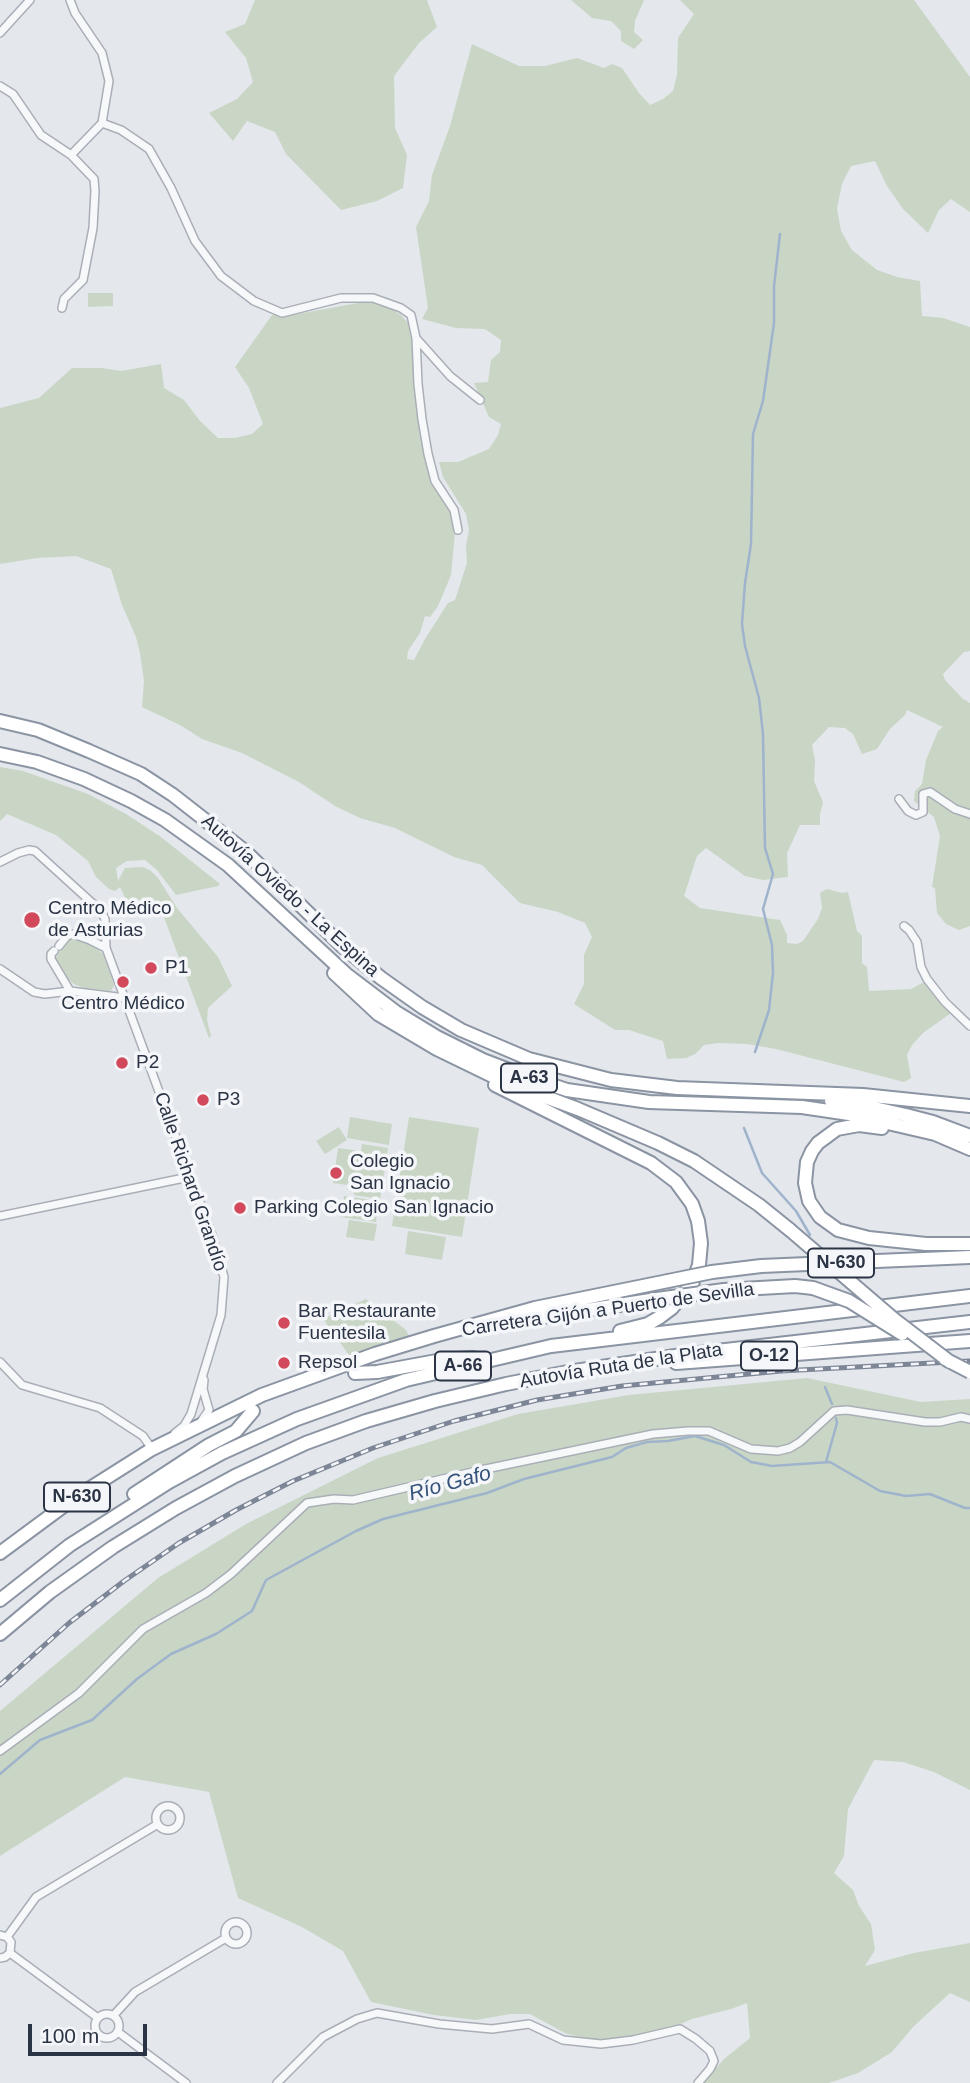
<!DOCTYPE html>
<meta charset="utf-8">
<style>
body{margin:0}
#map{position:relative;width:970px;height:2083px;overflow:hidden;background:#e4e7ec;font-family:Helvetica,sans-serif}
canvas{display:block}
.scale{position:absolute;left:28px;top:2024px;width:119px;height:32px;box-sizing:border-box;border:4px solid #2b3445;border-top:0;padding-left:9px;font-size:21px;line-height:24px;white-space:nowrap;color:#2b3445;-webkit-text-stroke:5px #f4f6f9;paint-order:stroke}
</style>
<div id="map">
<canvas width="970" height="2083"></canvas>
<div class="scale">100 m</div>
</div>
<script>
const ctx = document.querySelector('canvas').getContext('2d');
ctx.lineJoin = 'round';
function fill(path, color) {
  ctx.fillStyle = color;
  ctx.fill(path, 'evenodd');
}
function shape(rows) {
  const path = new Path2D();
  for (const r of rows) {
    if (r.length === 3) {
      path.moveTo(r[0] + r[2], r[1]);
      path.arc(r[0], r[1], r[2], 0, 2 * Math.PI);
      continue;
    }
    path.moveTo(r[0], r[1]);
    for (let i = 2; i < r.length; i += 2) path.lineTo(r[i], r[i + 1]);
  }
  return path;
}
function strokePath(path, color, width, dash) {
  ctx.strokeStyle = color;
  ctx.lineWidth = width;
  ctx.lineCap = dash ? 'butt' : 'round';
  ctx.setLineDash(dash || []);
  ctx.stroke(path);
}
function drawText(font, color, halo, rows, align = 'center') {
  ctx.font = font + ' Helvetica,sans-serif';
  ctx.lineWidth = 7;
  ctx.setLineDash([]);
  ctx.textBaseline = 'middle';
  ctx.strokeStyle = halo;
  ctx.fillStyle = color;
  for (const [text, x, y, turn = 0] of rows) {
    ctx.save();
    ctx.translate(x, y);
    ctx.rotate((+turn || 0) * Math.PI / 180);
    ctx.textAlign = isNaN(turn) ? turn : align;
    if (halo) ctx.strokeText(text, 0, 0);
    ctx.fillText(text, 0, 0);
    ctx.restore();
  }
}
fill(shape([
 [255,0,427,0,437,27,419,43,394,76,395,128,407,155,403,188,377,201,341,210,286,154,275,132,247,121,233,141,209,113,237,99,253,82,246,58,225,32,245,24],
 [571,0,644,0,635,21,634,32,643,40,634,49,621,41,621,31,611,21,592,18],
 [680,0,914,0,970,77,970,212,951,199,939,210,928,233,903,209,887,186,875,161,851,166,842,184,837,208,841,231,852,250,877,270,897,277,920,281,922,316,943,318,970,327,970,651,964,652,943,674,945,680,963,699,970,703,970,926,959,930,946,924,937,913,935,888,932,887,940,836,934,817,914,801,915,791,922,784,926,760,938,731,943,727,907,710,905,715,890,729,877,749,862,754,853,734,845,728,829,727,812,745,815,760,814,781,823,802,820,814,820,825,800,825,787,853,788,877,763,880,745,876,706,848,697,856,684,896,700,908,780,920,787,935,787,943,797,944,803,941,818,919,822,908,820,893,827,889,842,893,848,892,857,931,862,936,862,963,867,967,869,991,911,989,924,982,951,1013,923,1033,912,1045,907,1055,911,1078,904,1082,776,1049,747,1044,718,1043,704,1045,695,1054,686,1058,667,1059,663,1041,629,1030,615,1030,574,1004,584,984,584,955,592,937,585,923,558,912,520,903,482,865,454,857,395,828,360,818,335,806,299,782,242,753,202,739,180,725,142,707,144,681,140,653,136,637,122,605,111,569,76,556,37,558,0,564,0,408,39,398,72,368,102,368,121,371,161,364,164,388,184,400,200,421,218,438,235,438,252,434,263,424,249,388,235,367,272,315,287,316,369,301,385,306,400,314,408,323,415,356,427,462,451,510,455,532,451,575,438,606,430,617,425,616,420,633,408,651,407,659,414,660,425,639,448,603,455,600,467,563,466,546,469,530,466,514,443,477,439,462,458,462,489,449,498,435,501,424,489,417,474,383,488,382,491,360,500,352,501,340,485,329,456,328,422,319,428,308,416,227,429,201,432,175,450,126,472,44,519,66,545,66,577,58,604,68,612,64,622,68,639,93,650,105,663,99,673,91,677,75,678,38,694,14],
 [88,293,113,293,113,306,88,307],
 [0,767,23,771,88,794,126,814,161,837,220,884,218,886,176,895,157,870,145,860,127,861,116,868,118,881,125,868,143,867,151,871,158,878,177,908,218,957,232,986,208,1008,207,1020,211,1036,209,1038,159,904,149,897,128,904,120,887,115,891,109,889,96,877,88,861,56,835,7,814,0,821],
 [71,939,94,946,103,954,114,985,111,991,84,988,74,984,67,978,55,958,67,941],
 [350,1117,392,1124,389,1145,347,1138],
 [409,1117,479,1128,462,1237,392,1226],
 [339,1127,347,1140,325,1154,316,1141],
 [362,1144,388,1148,380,1199,354,1195,355,1186,333,1183,338,1148,360,1151,360,1156],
 [344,1196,379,1201,376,1222,341,1217],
 [349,1220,377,1224,374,1241,346,1237],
 [408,1231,446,1237,442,1260,405,1254],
 [366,1299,406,1330,409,1336,349,1355,323,1319],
 [807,1378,921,1402,970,1399,970,1790,934,1772,903,1762,874,1760,848,1809,844,1856,834,1873,853,1890,859,1906,871,1924,875,1950,865,1966,914,1953,970,1943,970,2002,950,1993,913,2027,892,2052,858,2073,829,2083,703,2083,724,2059,750,2038,747,2003,731,2009,692,2019,671,2028,614,2042,589,2040,565,2033,530,2014,510,2014,476,2020,434,2015,371,2002,343,1951,302,1927,238,1898,209,1792,125,1777,0,1856,0,1711,158,1578,246,1524,378,1458,518,1414,629,1395]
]), '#c9d6c5');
strokePath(shape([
 [755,1052,769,1010,773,973,772,945,763,909,773,874,765,848,763,734,759,698,745,646,742,624,745,583,751,544,753,434,763,401,774,323,774,286,780,234],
 [744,1128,762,1173,796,1211,810,1235],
 [825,1387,832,1404],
 [826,1462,837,1423,836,1418],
 [0,1774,40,1740,92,1720,137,1679,171,1654,216,1634,252,1611,266,1580,356,1531,383,1519,487,1493,524,1479,612,1457,626,1448,647,1442,668,1441,695,1436,724,1445,751,1462,772,1466,830,1462,880,1491,906,1496,930,1494,965,1508,970,1508]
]), '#9fb4cc', 2.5);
const street = shape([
 [0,33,30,0],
 [0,86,13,94,41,135,71,155,102,123,109,81,102,53,75,13,70,0],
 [102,123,121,130,149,149,171,188,195,241,221,276,254,301,282,313,341,298,373,298,401,308,411,315,416,338,418,384,422,419,428,454,435,481,454,510,458,530],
 [62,308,64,299,83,280,93,228,95,191,94,179,71,155],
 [416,338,450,376,480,400],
 [899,799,908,811,916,815,923,812,923,794,930,792,955,809,970,814],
 [0,862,18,853,29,850,35,851,101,911,105,919,106,948,212,1235,224,1277,221,1315,191,1414,184,1426,175,1433],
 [904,926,909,930,917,942,921,967,927,979,945,1002,970,1026],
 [59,946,67,936,73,934,90,940,106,948],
 [54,951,51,954,51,959,70,991],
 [0,969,34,992,45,994,70,991,125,998],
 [0,1216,189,1177],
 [0,1362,22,1385,100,1408,143,1436,152,1449],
 [202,1420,209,1410,203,1389,204,1380],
 [0,1751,79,1693,143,1629,206,1593,231,1574,307,1503,334,1499,353,1500,481,1470,653,1434,688,1431,709,1431,751,1449,778,1451,790,1448,800,1442,834,1411,847,1410,925,1422,940,1422,961,1417,970,1419],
 [168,1818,12],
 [236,1933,11],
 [0,1935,7,1937,11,1942,10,1953],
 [7,1937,36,1897,158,1824],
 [10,1953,98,2018],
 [0,1958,5,1957,10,1953],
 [107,2026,12],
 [113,2016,135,1992,226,1938],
 [118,2032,186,2083],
 [277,2083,323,2037,357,2019,377,2013,439,2024,492,2029,529,2024,563,2040,601,2044,633,2040,680,2029,696,2039,710,2051,714,2061,710,2069,698,2083]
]);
const highway = shape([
 [0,721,38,730,89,751,141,774,173,795,246,852,342,946,381,978,422,1007,461,1030,529,1059,611,1080,677,1088,863,1095,970,1106],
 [0,754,37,762,84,779,131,801,165,820,228,865,346,974,396,1012,437,1037,483,1060,525,1076,567,1090,649,1102,802,1107,849,1114,935,1134,970,1149],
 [334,973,378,1014,437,1049,505,1082,578,1109,658,1143,694,1161,759,1205,790,1230],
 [495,1085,651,1163,676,1182,692,1204,698,1221,701,1243,699,1265,692,1284,672,1308,660,1317,648,1324,620,1331],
 [831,1101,861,1105,906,1115,933,1122,970,1136],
 [882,1128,859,1125,837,1129,818,1143,812,1151,807,1162,805,1183,809,1201,820,1217,838,1230,869,1238,926,1244,970,1244],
 [712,1272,761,1266,970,1257],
 [724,1290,795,1286,813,1288],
 [510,1322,657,1299],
 [676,1363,970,1341],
 [355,1373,377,1372,442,1360,473,1358],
 [134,1494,209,1445,236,1431,253,1411],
 [0,1553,73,1499,152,1449,262,1395,375,1354,434,1336,535,1308,668,1281],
 [0,1600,70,1545,169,1482,222,1453,297,1419,406,1380,551,1346,970,1296],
 [0,1634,50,1592,113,1547,176,1508,235,1476,306,1443,366,1421,435,1401,506,1384,568,1372,682,1355,970,1322]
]);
strokePath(street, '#a9aeb7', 10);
strokePath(highway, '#8b94a3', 16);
strokePath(street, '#f7f8fa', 7);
strokePath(highway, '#fff', 12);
const rail = shape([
 [0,1685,69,1623,124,1581,179,1543,236,1510,293,1481,373,1448,454,1421,537,1400,622,1386,781,1371,970,1361]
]);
strokePath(rail, '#7d8696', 5);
strokePath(rail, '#f4f6f9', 2.5, [8]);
const highwayBridge = shape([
 [790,1230,895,1320,950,1362],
 [668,1281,712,1272],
 [813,1288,849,1301,902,1334],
 [657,1299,724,1290],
 [945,1359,970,1372]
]);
strokePath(highwayBridge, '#8b94a3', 16, []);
strokePath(highwayBridge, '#fff', 12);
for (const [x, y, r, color] of [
 [32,920,9,"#d1495b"],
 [151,968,7,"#d1495b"],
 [123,982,7,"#d1495b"],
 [122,1063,7,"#d1495b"],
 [203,1100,7,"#d1495b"],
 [336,1173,7,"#d1495b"],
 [240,1208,7,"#d1495b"],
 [284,1323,7,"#d1495b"],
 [284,1363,7,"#d1495b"]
]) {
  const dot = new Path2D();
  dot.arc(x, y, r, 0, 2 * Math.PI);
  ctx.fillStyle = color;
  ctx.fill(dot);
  strokePath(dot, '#f4f6f9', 2.5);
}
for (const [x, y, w] of [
 [529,1078,56],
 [841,1263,66],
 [769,1356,56],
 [463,1366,56],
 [77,1497,66]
]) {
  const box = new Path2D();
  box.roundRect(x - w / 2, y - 14.5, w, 29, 5);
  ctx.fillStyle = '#f4f6f9';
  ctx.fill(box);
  strokePath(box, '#2b3445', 2);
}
drawText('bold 18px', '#2b3445', null, [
 ["A-63",529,1078],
 ["N-630",841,1263],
 ["O-12",769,1356],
 ["A-66",463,1366],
 ["N-630",77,1497]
]);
drawText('19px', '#2b3445', '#f4f6f9', [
 ["Autovía Oviedo - La Espina",290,896,42],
 ["Calle Richard Grandío",190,1182,71],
 ["Carretera Gijón a Puerto de Sevilla",608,1310,-8],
 ["Autovía Ruta de la Plata",621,1366,-9]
]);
drawText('19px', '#2b3445', '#f4f6f9', [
 ["Centro Médico",48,909],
 ["de Asturias",48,931],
 ["P1",165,968],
 ["Centro Médico",123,1004,"center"],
 ["P2",136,1063],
 ["P3",217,1100],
 ["Colegio",350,1162],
 ["San Ignacio",350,1184],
 ["Parking Colegio San Ignacio",254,1208],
 ["Bar Restaurante",298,1312],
 ["Fuentesila",298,1334],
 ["Repsol",298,1363]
], 'left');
drawText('italic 21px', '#34527a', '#f4f6f9', [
 ["Río Gafo",450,1484,-15]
]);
</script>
